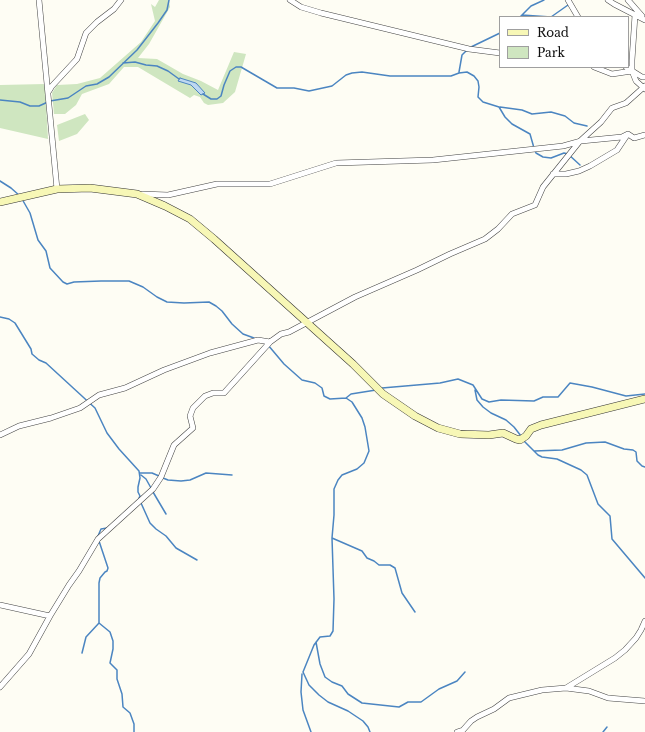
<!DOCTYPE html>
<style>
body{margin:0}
#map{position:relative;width:645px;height:732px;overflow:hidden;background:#fefdf4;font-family:"Libre Baskerville",serif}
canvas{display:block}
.legend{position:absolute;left:499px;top:16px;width:130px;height:52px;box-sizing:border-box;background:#fff;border:1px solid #9f9f9f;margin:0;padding:5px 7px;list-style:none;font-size:12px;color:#101010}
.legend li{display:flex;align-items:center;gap:8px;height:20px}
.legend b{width:20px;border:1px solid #9f9f9f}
</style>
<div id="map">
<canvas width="645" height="732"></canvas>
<ul class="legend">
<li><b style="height:5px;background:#f7f7b6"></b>Road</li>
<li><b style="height:11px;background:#cfe6c0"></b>Park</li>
</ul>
</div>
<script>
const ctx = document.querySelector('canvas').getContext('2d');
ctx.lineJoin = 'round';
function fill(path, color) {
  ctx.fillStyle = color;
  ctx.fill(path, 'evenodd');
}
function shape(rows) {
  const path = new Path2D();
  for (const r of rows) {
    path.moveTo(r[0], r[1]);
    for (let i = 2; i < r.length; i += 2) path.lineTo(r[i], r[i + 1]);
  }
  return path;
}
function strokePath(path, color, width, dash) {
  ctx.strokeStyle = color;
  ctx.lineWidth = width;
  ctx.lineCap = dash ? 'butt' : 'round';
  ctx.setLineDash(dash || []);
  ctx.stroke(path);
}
fill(shape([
 [159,0,169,0,170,7,149,44,138,58,157,59,183,74,201,81,218,90,234,52,246,54,235,92,223,103,208,105,204,103,200,97,194,95,190,98,138,67,124,67,109,84,82,94,76,105,65,114,54,114,52,93,57,85,77,84,100,78,141,42,155,21,151,4,155,7],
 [45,84,48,139,0,128,0,85],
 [85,114,89,120,77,134,59,141,57,125]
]), '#cfe6c0');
const water = shape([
 [180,78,196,83,205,93,201,95,191,85,178,81,180,78]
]);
fill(water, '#bdd8f1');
strokePath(water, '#4b85c1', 1);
strokePath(shape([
 [522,15,531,6,544,0],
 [520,17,522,15,551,17,568,5],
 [471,47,500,33],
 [123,63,135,62,146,65,157,66,168,71,179,79],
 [459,72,462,55,467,50],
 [203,94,211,99,217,99,221,96,224,85,230,71,236,67,241,67,277,88,294,88,309,91,332,86,346,75,352,73,362,72,390,76,451,76,459,73,467,72,474,76,478,81,479,87,478,97,483,102,499,107,505,117,512,124,530,134,534,148],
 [0,100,20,102,30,106,39,106,50,101,68,98,86,86,97,84,109,77,137,50,158,23,167,10,169,0],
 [500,107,522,110,532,114,551,112,565,116,574,123,587,126],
 [535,151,536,153,543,157,551,158,564,153,568,154,580,165],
 [0,181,11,188,20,196],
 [22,199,30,213,38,240,46,251,50,268,63,282,67,284,74,282,101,281,129,281,143,287,157,297,167,302,184,303,209,302,216,306,222,311,232,324,243,334,254,338],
 [0,317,9,319,15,323,31,349,32,354,39,360,46,363,95,408,107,433,119,449,139,471,140,478,138,487,138,492,140,496,139,498],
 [268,345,284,364,302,380,315,383,322,388,324,396,330,399,346,398,352,402,362,418,365,427,369,451,364,463,357,469,342,475,338,480,334,489,334,515,332,538,334,599,333,631,330,636,320,637,314,645,303,672,309,685,319,695,328,702,348,711,363,721,368,727,370,732],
 [382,388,440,383,458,379,473,385,482,399,489,402,501,400,534,401,543,397,558,397,570,383,592,387,626,396,645,394],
 [475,390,477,400,483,407,491,413,506,420,514,427,521,436],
 [346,398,351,394,376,390],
 [524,441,534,451,562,450,586,443,605,442,624,449,633,450,636,452,637,461,642,466,645,467],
 [534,451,538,455,542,457,557,459,581,470,587,475,598,504,610,516,612,539,645,578],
 [140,473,152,473,159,476],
 [141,475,146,479,151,488],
 [163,478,168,480,181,481,190,480,206,473,232,475],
 [153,492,166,514],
 [141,503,150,523,156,529,166,536,176,548,197,560],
 [98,536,101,529,107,528],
 [332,538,362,551,367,558,374,561,379,565,390,565,395,568,402,593,415,612],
 [99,541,108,568,107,571,105,572,100,578,99,583,99,623,110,632,113,641,113,649,110,663,117,670,117,679,122,694,123,707,130,713,134,724,134,732],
 [316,642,320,664,325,677,332,682,342,686,348,694,362,703,399,707,408,702,421,702,439,689,457,681,465,672],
 [82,653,86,637,99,623],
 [302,674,301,692,303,710,311,732],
 [603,732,607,727]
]), '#4b85c1', 1.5);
const street = shape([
 [39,0,57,189],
 [290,0,301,7,321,13,469,49,500,53],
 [568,0,578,17],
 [608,0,614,4,645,20],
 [628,0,642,16],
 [635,15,632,60,632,71,636,81,645,89],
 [594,67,612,74,632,71],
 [626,67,642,77,645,77],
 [49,91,52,86,77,59,86,33,97,22,114,9,121,0],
 [553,174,566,174,579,171,590,166,617,150,627,135],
 [142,194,168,195,217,184,270,184,336,163,433,160,563,146,581,141,622,137,628,134,634,138,645,135],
 [0,435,19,426,51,418,80,408,99,395,125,388,164,370,210,353,258,340,270,342,281,334,289,332,355,297,417,270,450,254,485,239,498,229,512,214,535,205,543,187,580,141,601,122,612,108,626,103,645,86],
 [0,605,50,616],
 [0,687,29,654,50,616,69,585,79,571,98,539,153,489,161,477,174,445,193,428,190,416,193,408,205,396,213,393,224,393,271,341],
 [566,688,615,658,625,650,636,638,641,630,645,621],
 [457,732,463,730,471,721,477,717,494,709,509,698,542,690,566,688,589,691,608,698,645,701]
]);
const secondary = shape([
 [0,202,57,189,90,188,137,194,165,206,190,219,214,239,353,364,383,394,415,416,438,428,460,434,489,435,503,433,516,439,520,440,526,436,531,429,541,425,645,399]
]);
strokePath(street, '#434343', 6);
strokePath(secondary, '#323232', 8);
strokePath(street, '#fff', 5);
strokePath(secondary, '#f7f7b6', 7);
</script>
